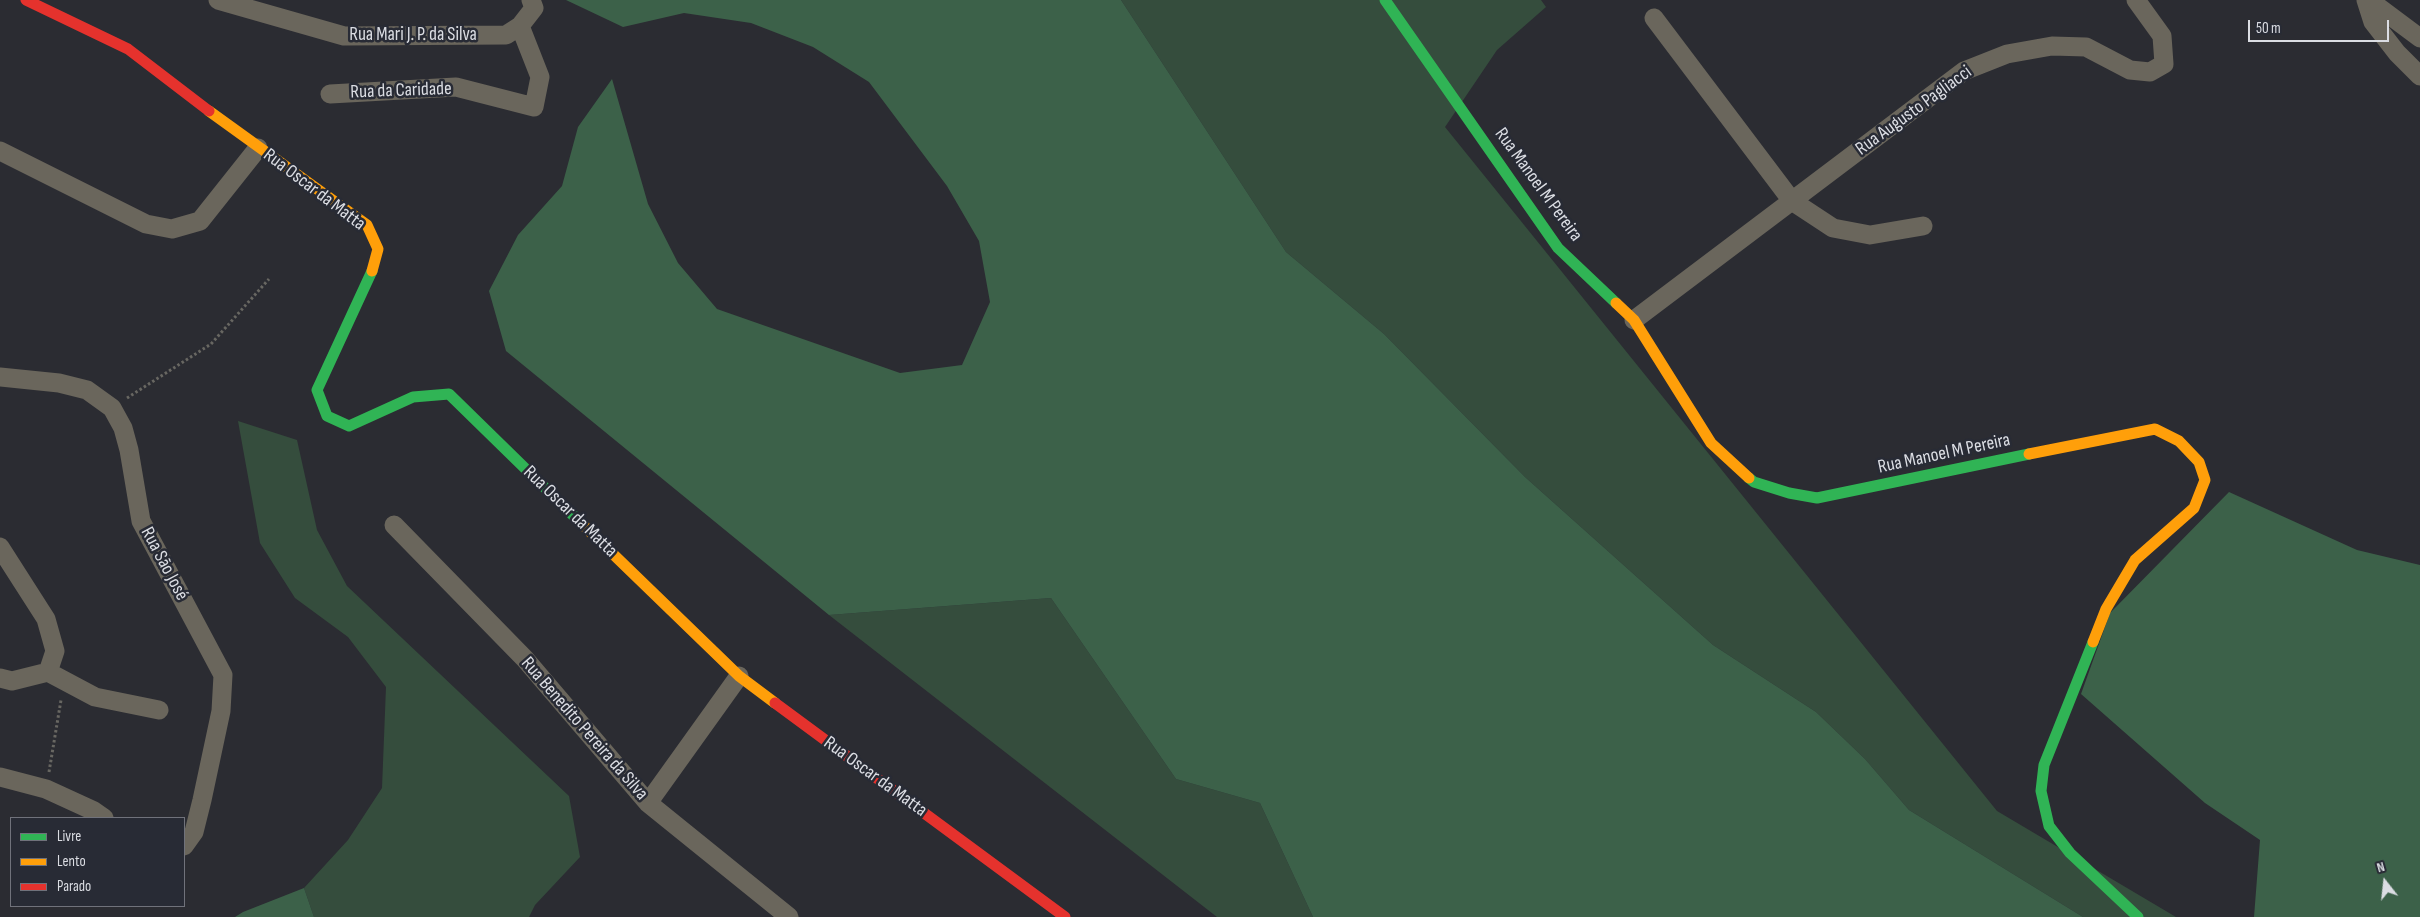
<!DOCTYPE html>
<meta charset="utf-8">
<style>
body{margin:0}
#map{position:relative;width:2420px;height:917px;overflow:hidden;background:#2b2c32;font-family:"Sofia Sans Condensed",sans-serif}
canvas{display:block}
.legend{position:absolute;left:10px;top:817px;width:175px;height:90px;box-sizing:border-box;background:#282b35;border:1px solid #70727b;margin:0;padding:6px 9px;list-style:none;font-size:15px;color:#dbdde3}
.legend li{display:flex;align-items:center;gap:10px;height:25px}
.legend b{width:25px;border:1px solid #70727b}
.north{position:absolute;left:2360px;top:857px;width:50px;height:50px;-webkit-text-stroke:4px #282b35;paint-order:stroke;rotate:344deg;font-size:14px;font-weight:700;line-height:20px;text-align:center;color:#dbdde3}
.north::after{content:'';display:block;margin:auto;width:18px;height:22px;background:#dbdde3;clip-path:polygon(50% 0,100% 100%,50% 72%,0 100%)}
.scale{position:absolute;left:2248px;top:20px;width:141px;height:22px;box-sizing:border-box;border:2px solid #dbdde3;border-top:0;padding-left:6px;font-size:15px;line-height:18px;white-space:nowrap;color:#dbdde3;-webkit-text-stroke:4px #282b35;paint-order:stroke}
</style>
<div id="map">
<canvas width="2420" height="917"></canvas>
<ul class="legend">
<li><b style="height:6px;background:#30b455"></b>Livre</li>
<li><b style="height:6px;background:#ff9f0a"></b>Lento</li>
<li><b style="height:6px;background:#e5322d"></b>Parado</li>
</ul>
<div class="north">N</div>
<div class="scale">50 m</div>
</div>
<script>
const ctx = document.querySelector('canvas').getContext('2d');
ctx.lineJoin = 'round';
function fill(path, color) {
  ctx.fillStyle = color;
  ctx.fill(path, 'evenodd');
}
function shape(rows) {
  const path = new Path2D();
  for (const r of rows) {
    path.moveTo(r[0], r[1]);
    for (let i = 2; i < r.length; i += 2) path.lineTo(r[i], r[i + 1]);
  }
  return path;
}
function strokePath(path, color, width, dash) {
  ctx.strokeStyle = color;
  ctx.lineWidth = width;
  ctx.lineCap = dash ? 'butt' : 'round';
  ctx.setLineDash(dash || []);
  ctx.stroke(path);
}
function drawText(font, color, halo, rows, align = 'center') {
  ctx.font = font + ' "Sofia Sans Condensed",sans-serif';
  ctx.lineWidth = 5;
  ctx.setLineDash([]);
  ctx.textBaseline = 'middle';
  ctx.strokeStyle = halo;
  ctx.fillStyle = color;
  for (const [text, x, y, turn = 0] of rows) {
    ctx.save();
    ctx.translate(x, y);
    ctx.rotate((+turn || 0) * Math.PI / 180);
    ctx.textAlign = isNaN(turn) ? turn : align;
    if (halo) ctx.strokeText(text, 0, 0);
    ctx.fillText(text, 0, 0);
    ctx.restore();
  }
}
fill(shape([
 [1121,0,1541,0,1546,7,1497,50,1445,127,1997,811,2176,917,2083,917,1909,810,1865,759,1816,712,1713,645,1525,477,1384,334,1286,252],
 [238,421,297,440,317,530,347,586,569,796,580,857,535,905,529,917,314,917,304,888,348,840,382,788,386,687,348,637,295,598,260,543],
 [1051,598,1176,779,1260,803,1313,917,1217,917,829,615]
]), '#354d3d');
fill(shape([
 [566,0,1121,0,1286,252,1384,334,1525,477,1713,645,1816,712,1865,759,1909,810,2083,917,1313,917,1260,803,1176,779,1051,598,829,615,506,351,489,291,518,235,562,186,578,127,612,79,648,204,678,263,717,309,900,373,962,365,990,302,979,241,947,186,869,82,813,47,751,23,684,13,623,27],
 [2229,492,2357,550,2420,565,2420,917,2254,917,2260,840,2205,803,2081,694,2110,613],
 [304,888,314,917,235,917,243,912]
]), '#3c6149');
strokePath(shape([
 [127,398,211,344,269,279],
 [49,772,61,700]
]), '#686762', 3, [2.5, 2.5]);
strokePath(shape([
 [218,0,344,36,506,35,520,26,534,8,531,0],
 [2366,0,2373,22,2397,53,2420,76],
 [2373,0,2377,6,2420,38],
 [1654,18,1792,201,1833,228,1870,235,1923,226],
 [330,94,456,87,534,107,540,77,520,26],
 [0,151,146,224,172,229,200,221,258,148],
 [1634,320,1964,71,2007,54,2052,46,2086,47,2130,70,2150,72,2164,64,2162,36,2136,0],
 [0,377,59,383,87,390,112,408,123,428,129,450,141,521,223,675,221,711,202,800,194,832,184,846],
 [394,525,525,659,648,803,789,917],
 [0,547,46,619,55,651,48,672],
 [48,672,95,697,159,710],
 [0,678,12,681,48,672],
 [0,777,46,789,94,811,104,818],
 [648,803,739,676]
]), '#6a665c', 19);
strokePath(shape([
 [1385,0,1558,248,1616,303],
 [372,271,317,390,327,416,349,426,413,397,449,394,582,524],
 [1749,478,1754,482,1789,493,1817,498,2029,454],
 [2093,642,2044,765,2041,791,2049,826,2070,853,2138,917]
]), '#30b455', 11);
strokePath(shape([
 [209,111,367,225,378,249,372,271],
 [1616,303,1634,320,1711,443,1749,478],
 [2029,454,2155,429,2179,441,2199,462,2205,480,2194,508,2135,560,2106,609,2093,642],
 [582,524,739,676,775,703]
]), '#ff9f0a', 11);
strokePath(shape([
 [26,0,128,49,209,111],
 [775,703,1065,917]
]), '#e5322d', 11);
drawText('19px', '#dbdde3', '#282b35', [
 ["Rua Mari J. P. da Silva",413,35],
 ["Rua da Caridade",401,91,-2],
 ["Rua Augusto Pagliacci",1914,111,-36],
 ["Rua Manoel M Pereira",1538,185,54],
 ["Rua Oscar da Matta",314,190,37],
 ["Rua Manoel M Pereira",1944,454,-12],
 ["Rua Oscar da Matta",570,512,44],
 ["Rua São José",164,564,62],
 ["Rua Benedito Pereira da Silva",584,729,49],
 ["Rua Oscar da Matta",875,777,36]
]);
</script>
